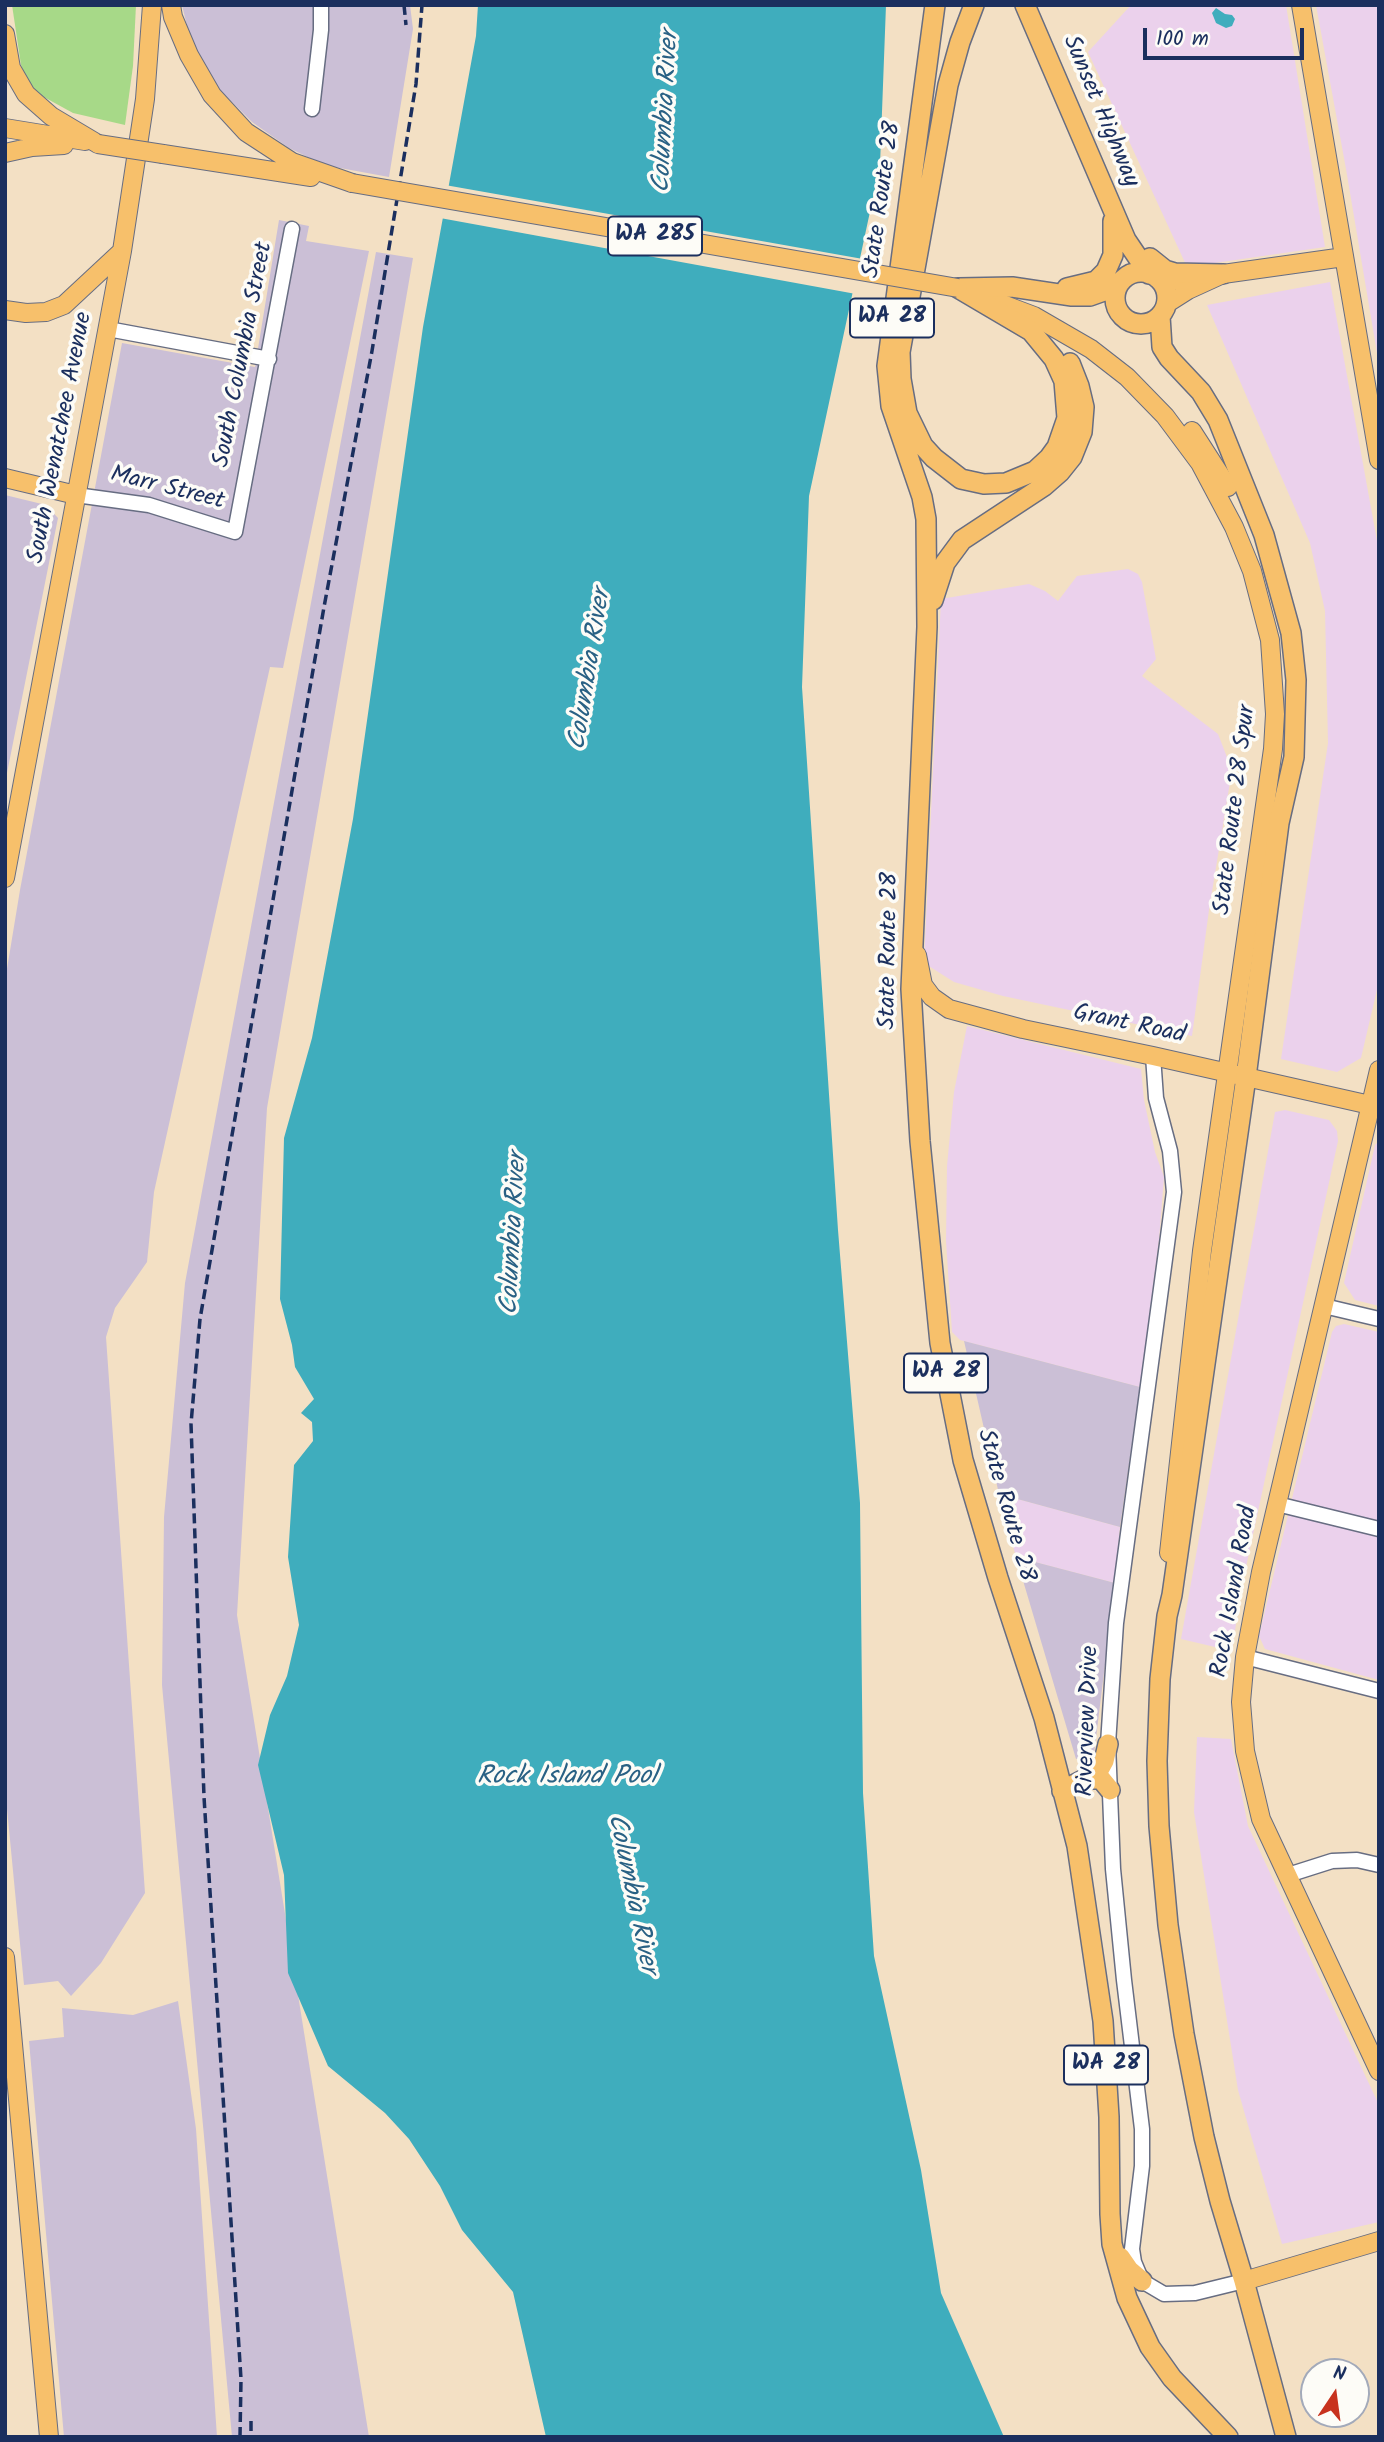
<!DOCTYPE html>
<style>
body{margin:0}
#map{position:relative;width:1384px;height:2442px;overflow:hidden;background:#f3e0c4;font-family:Kalam,sans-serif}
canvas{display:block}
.frame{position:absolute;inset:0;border:7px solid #1b2f5e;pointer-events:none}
.north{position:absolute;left:1300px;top:2358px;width:70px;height:70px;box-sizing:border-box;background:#fdfcf7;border:2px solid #a3aaba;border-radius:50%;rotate:13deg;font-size:19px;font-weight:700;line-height:28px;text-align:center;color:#1b2f5e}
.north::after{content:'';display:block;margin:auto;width:24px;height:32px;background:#c8321e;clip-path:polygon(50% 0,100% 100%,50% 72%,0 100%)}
.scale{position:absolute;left:1143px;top:28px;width:161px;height:32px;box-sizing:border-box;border:4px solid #1b2f5e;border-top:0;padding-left:9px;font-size:21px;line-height:24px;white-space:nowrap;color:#1b2f5e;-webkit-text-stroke:5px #fdfcf7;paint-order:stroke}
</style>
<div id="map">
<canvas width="1384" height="2442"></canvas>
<div class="frame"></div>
<div class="north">N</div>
<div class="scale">100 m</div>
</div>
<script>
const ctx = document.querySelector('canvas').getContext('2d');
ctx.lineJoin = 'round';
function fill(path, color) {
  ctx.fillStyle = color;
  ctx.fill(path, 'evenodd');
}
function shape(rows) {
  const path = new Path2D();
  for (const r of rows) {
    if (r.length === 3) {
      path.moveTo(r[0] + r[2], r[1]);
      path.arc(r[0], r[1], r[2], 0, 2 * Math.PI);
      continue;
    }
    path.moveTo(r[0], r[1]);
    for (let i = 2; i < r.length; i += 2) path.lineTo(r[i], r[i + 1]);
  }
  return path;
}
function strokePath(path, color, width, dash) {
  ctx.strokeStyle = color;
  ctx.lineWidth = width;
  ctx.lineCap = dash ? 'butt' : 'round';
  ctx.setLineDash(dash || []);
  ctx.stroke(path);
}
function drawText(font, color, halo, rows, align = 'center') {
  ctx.font = font + ' Kalam,sans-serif';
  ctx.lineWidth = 7;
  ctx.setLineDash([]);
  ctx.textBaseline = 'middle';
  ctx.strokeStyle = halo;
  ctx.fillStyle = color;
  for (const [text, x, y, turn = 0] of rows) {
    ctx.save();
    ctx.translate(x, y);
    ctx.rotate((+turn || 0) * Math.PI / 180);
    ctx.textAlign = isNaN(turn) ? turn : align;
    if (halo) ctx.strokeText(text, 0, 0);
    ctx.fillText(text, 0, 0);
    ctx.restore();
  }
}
fill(shape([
 [1131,5,1286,5,1325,247,1187,267,1088,52],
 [1316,5,1379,5,1379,365,1346,169],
 [1330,282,1379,552,1379,981,1361,1058,1337,1072,1281,1059,1328,743,1325,611,1310,543,1207,305],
 [1128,569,1138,574,1142,582,1156,659,1142,676,1218,734,1232,770,1209,910,1192,1036,1003,996,954,982,924,963,941,599,1029,584,1045,591,1058,601,1077,576],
 [967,1026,1141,1069,1144,1100,1155,1152,1164,1177,1159,1240,1140,1387,960,1340,952,1332,946,1241,947,1166,954,1092],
 [1285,1110,1329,1120,1337,1131,1338,1141,1241,1590,1232,1651,1181,1639,1275,1112],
 [1379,1141,1379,1306,1355,1300,1344,1283,1375,1145],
 [1344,1324,1379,1332,1379,1680,1265,1649,1259,1636,1332,1332,1336,1326],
 [999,1494,1120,1527,1115,1583,1016,1557],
 [1197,1737,1231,1739,1248,1826,1379,2105,1379,2222,1282,2244,1238,2090,1194,1812]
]), '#ebd1ec');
fill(shape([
 [182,5,410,5,413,29,389,177,329,166,316,161,289,148,252,122,217,87,200,59,188,30],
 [279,220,309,226,306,241,369,251,283,668,270,667,154,1192,147,1262,115,1308,106,1337,145,1893,101,1963,71,1996,58,1981,24,1985,5,1788,5,981,20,890,122,343,255,367],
 [376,252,413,258,267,1108,237,1615,369,2437,232,2437,162,1685,164,1517,185,1283],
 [5,495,46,505,58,518,5,783],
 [964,1341,1140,1387,1120,1527,999,1494],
 [1016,1557,1115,1583,1094,1754,1076,1759],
 [178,2001,196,2129,217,2437,64,2437,29,2041,64,2037,62,2008,133,2015]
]), '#cbbfd6');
fill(shape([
 [12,5,136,5,133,66,125,125,73,113,42,96,29,84,21,65]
]), '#a7d988');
fill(shape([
 [478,5,886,5,880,165,809,496,802,687,838,1230,860,1503,863,1793,874,1956,921,2170,941,2293,1004,2437,546,2437,513,2292,462,2230,440,2186,409,2139,385,2113,328,2066,288,1973,284,1875,258,1765,270,1715,287,1676,299,1625,288,1557,294,1465,313,1441,312,1422,301,1413,314,1399,295,1367,292,1345,280,1299,284,1138,312,1038,353,819,423,327,476,36],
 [1216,8,1225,14,1232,15,1235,19,1232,26,1226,28,1216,23,1212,13]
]), '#3fadbd');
fill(shape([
 [445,185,863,259,856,294,440,218]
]), '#f3e0c4');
const minor = shape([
 [312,109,321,30,321,5],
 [108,329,269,359],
 [76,495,149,505,235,532,292,229],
 [1153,1056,1156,1098,1170,1151,1174,1192,1116,1623,1108,1744,1113,1869,1124,1980,1142,2129,1142,2166,1132,2249,1134,2262,1142,2281,1164,2294,1195,2293,1244,2281],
 [1324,1306,1379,1319],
 [1277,1504,1379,1529],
 [1245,1657,1379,1691],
 [1288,1875,1332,1861,1357,1860,1379,1865]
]);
const major = shape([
 [171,5,173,17,189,55,212,95,246,132,292,162,352,183],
 [1301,5,1379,460],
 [5,34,11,68,26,94,51,116,98,144],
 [5,128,85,141],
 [5,153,32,147,64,145],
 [163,154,311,177],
 [1158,279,1189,281],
 [981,296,1034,316,1091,349,1127,377,1165,416,1200,463,1234,527,1252,571,1270,640,1275,714,1273,749,1202,1251,1169,1553],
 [1166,304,1188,290,1223,274,1344,257],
 [5,310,26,313,46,312,64,305,122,251],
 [1192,431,1228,487],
 [5,478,76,495],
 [5,878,122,251,145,99,152,5],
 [917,955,923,985,932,997,949,1009,1023,1029,1153,1056,1379,1107],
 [1379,1070,1261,1572,1245,1657,1241,1702,1245,1751,1261,1819,1379,2071],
 [5,1957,49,2437],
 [1244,2281,1379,2241]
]);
const highway = shape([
 [935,5,887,366,891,406,922,497,926,519,927,627,911,989,920,1141,940,1343,963,1460,998,1578,1044,1718,1077,1846,1103,2021,1109,2117,1110,2214,1112,2244,1127,2298,1150,2347,1172,2378,1228,2437],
 [1025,5,1126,240,1149,274],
 [1150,258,1165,270,1175,273,1223,274],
 [1141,298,26],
 [958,288,1031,331,1054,359,1064,381,1067,418,1057,447,1049,458,1035,471,1006,483,984,484,961,479,934,458,923,446,907,413,901,379,900,352,948,85,960,42,974,5],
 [959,288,1012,287,1072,296,1090,296,1118,286],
 [1067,288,1096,281,1106,271,1113,255,1113,221],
 [1160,316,1162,347,1169,358,1201,392,1218,420,1264,535,1291,633,1296,680,1294,757,1279,823,1246,1077,1172,1595,1167,1616,1160,1679,1157,1761,1159,1826,1168,1925,1184,2034,1204,2137,1220,2201,1244,2281,1286,2437],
 [933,600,945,563,962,540,1044,486,1060,472,1072,457,1082,432,1084,407,1079,386,1070,363],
 [1087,1779,1101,1779,1110,1790],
 [1062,1791,1098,1772,1104,1761,1108,1744],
 [1120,2257,1129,2270,1142,2281]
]);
strokePath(minor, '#676d82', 17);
strokePath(major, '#676d82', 20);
strokePath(highway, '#676d82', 22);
strokePath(minor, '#fff', 14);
strokePath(major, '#f7c06b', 18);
strokePath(highway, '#f7c06b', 19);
strokePath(shape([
 [404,5,406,25],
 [251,2421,251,2437],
 [240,2437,241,2379,204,1797,191,1424,200,1319,324,607,372,351,416,84,422,5]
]), '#1b2f5e', 3.5, [10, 5]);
const majorBridge = shape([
 [98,144,163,154],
 [352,183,958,288]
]);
strokePath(majorBridge, '#676d82', 20, []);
strokePath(majorBridge, '#f7c06b', 18);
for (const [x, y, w] of [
 [655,236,94],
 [892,318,84],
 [946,1373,84],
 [1106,2065,84]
]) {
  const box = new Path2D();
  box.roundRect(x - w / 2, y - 19.5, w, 39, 5);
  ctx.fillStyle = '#fdfcf7';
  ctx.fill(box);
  strokePath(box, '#1b2f5e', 2);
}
drawText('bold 23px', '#1b2f5e', null, [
 ["WA 285",655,236],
 ["WA 28",892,318],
 ["WA 28",946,1373],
 ["WA 28",1106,2065]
]);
drawText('24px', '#1b2f5e', '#fdfcf7', [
 ["Sunset Highway",1099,112,67],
 ["State Route 28",884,200,-82],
 ["South Columbia Street",245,355,-79],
 ["South Wenatchee Avenue",62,438,-79],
 ["Marr Street",167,490,14],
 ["State Route 28 Spur",1237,810,-83],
 ["State Route 28",891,951,-89],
 ["Grant Road",1129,1026,12],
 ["State Route 28",1004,1506,74],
 ["Rock Island Road",1236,1592,-80],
 ["Riverview Drive",1090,1721,-88]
]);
drawText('italic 26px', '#296184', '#fdfcf7', [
 ["Columbia River",668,112,-87],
 ["Columbia River",592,670,-81],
 ["Columbia River",516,1234,-87],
 ["Rock Island Pool",567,1779],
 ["Columbia River",630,1894,78]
]);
</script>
